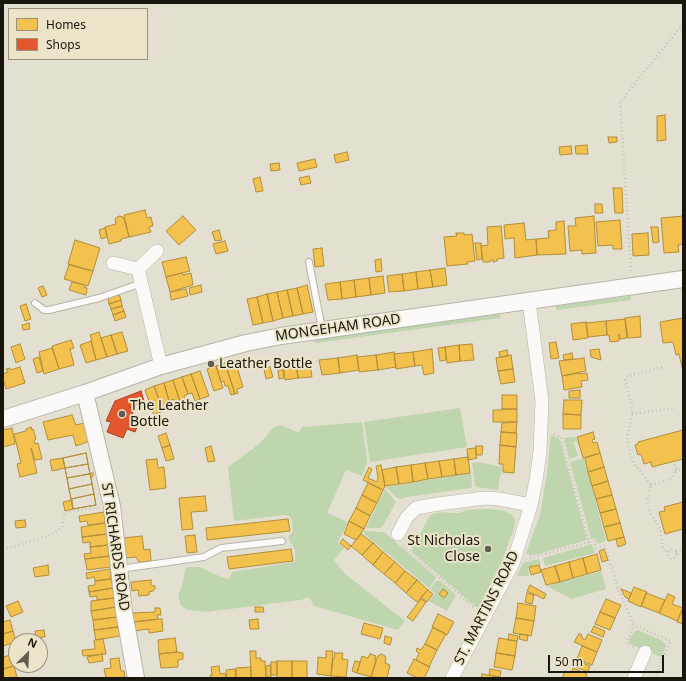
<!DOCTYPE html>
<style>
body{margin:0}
#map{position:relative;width:686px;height:681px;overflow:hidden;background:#e4e0d1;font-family:"Noto Sans",sans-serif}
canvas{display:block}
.frame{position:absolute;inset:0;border:4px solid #19170d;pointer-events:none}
.legend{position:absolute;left:8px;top:8px;width:140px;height:52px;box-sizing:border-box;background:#ece4c9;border:1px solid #98927e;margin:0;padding:5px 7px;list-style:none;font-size:12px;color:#19170d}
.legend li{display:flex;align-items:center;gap:8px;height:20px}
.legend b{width:20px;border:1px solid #98927e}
.north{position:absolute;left:8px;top:633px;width:40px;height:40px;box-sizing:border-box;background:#ece4c9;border:1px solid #98927e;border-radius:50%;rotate:24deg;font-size:11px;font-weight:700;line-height:16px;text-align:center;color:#19170d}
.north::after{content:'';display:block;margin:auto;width:14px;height:18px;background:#605d52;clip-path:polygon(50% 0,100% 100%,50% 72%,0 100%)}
.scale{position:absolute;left:548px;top:655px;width:116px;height:18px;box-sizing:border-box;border:2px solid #19170d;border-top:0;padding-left:5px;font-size:12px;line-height:14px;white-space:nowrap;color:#19170d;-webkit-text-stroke:3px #ece4c9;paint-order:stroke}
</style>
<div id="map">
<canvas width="686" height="681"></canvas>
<div class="frame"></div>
<ul class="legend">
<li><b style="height:11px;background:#f2c14e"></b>Homes</li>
<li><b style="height:11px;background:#e4572e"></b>Shops</li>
</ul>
<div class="north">N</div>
<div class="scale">50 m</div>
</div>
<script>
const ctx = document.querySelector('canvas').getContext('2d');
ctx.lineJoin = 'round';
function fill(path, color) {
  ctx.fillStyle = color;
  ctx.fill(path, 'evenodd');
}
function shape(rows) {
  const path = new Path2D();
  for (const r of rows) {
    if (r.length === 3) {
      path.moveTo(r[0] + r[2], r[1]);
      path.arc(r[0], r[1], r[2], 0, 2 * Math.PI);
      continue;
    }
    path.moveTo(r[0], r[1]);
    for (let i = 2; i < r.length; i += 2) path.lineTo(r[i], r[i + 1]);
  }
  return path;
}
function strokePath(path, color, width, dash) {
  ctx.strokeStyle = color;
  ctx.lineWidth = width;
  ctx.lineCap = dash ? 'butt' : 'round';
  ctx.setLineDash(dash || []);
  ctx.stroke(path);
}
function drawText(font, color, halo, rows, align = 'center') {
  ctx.font = font + ' "Noto Sans",sans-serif';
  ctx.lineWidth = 4;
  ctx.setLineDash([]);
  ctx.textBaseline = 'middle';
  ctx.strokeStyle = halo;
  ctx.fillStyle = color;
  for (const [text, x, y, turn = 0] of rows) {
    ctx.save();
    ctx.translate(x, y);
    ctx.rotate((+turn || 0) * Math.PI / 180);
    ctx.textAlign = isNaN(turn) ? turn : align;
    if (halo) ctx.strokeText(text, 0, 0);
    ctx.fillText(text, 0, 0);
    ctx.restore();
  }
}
fill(shape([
 [631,296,631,300,557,310,555,306],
 [501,314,500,318,315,343,314,339],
 [460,408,467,447,370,462,364,422],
 [362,422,367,460,366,466,362,476,346,470,327,513,348,522,338,542,344,548,334,560,344,573,405,621,398,630,314,606,309,597,301,600,206,612,188,610,181,606,178,595,182,585,186,567,200,567,221,577,229,579,232,572,295,562,295,550,288,538,293,531,292,521,289,516,284,515,234,521,228,467,259,444,274,427,281,425,299,433,302,427],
 [551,434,560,440,587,540,531,556,526,553,540,515,547,474],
 [576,437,577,441,573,442,578,456,569,459,564,438],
 [584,458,606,541,597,544,595,538,591,539,570,462],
 [478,462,502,467,501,475,500,476,498,490,476,487,475,485,472,463],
 [471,473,472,485,471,488,407,497,400,499,397,498,386,487],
 [385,489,396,502,383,526,380,528,366,528],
 [477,509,493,509,505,511,512,515,515,519,515,525,503,559,479,607,476,607,411,551,429,517,432,514,443,512,448,513,460,513,467,510],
 [364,531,384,532,436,577,435,580,429,588,364,534],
 [592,544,595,553,545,566,543,558],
 [539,559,541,564,528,567,529,576,517,576,523,563],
 [601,571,606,589,571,599,547,586],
 [436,581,440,581,456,595,447,611,429,601,435,594,430,589],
 [638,630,663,641,666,646,661,657,628,643,633,633]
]), '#bfd5ad');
const homes = shape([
 [665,115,666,140,657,141,657,116,665,115],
 [608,137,617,137,617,142,609,143,608,137],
 [587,145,588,154,576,154,575,146,587,145],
 [571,146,572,154,560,155,559,147,571,146],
 [347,152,349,160,336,163,334,155,347,152],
 [315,159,317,167,299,171,297,163,315,159],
 [279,163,280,170,271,171,270,164,279,163],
 [309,176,311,183,301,185,299,178,309,176],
 [260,177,263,191,256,192,253,179,260,177],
 [613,188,622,188,623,213,615,213,613,188],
 [595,204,602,204,603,213,595,213,595,204],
 [145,210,147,218,151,217,153,226,149,227,151,232,129,237,124,215,145,210],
 [120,216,123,217,125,222,129,237,121,239,121,241,109,244,105,227,116,224,115,219,117,217,120,216],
 [183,216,196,230,179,245,166,231,183,216],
 [594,216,596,253,582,254,582,250,570,251,568,226,576,226,575,218,594,216],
 [683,216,683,244,678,245,679,252,664,253,661,218,683,216],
 [620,220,622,249,613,249,613,245,598,246,596,222,620,220],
 [564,221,566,254,537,255,536,239,549,238,548,231,556,230,556,222,564,221],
 [524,223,526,240,536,239,537,255,515,258,514,238,505,239,504,225,524,223],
 [501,226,504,258,497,259,497,261,493,262,493,260,490,260,490,262,483,262,481,246,488,245,487,227,501,226],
 [651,227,658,227,659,242,653,243,651,227],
 [105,228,107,237,101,239,99,230,105,228],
 [219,230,222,240,215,241,212,232,219,230],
 [456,233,464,233,464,235,472,234,475,261,467,262,468,264,447,266,444,237,457,236,456,233],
 [648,233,649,255,633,256,632,234,648,233],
 [75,240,100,248,93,271,68,264,75,240],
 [225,241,228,251,216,254,213,244,225,241],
 [475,243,481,243,482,259,477,260,475,243],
 [322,248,324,266,315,267,313,249,322,248],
 [186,257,190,271,166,277,162,262,186,257],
 [381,259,382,271,376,272,375,260,381,259],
 [69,265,93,271,88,286,64,279,69,265],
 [445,268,447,285,433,287,430,270,445,268],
 [430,270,433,287,418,289,416,272,430,270],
 [416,272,418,289,404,291,402,274,416,272],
 [182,273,183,275,191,273,193,285,170,292,166,277,182,273],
 [402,274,404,291,389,292,387,276,402,274],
 [383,276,385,293,371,295,369,278,383,276],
 [369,278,371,295,356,297,354,280,369,278],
 [354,280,356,297,342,299,340,282,354,280],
 [72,282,84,285,84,287,87,288,86,295,69,290,72,282],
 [340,282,342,299,328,300,325,284,340,282],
 [201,285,202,292,190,295,189,288,201,285],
 [307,285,313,312,303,314,297,288,307,285],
 [43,286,47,295,42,297,38,288,43,286],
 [297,288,303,314,293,316,287,290,297,288],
 [186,289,188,296,171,300,170,292,186,289],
 [287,290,293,316,283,318,277,292,287,290],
 [277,292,283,318,273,321,267,294,277,292],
 [119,294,121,300,109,304,108,298,119,294],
 [267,294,273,321,263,323,257,297,267,294],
 [257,297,263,323,253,325,247,299,257,297],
 [121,300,122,306,111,309,109,304,121,300],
 [26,304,31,319,25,321,20,306,26,304],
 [122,306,124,311,113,315,111,309,122,306],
 [124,311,126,317,115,321,113,315,124,311],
 [640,316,641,337,628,338,625,318,640,316],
 [683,318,683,371,679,354,676,355,673,342,663,343,660,322,683,318],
 [625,319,627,338,620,339,619,334,619,341,610,342,609,335,607,335,606,321,625,319],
 [606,321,607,335,588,337,586,323,606,321],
 [586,322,588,338,573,340,571,324,586,322],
 [29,323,30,329,23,330,22,325,29,323],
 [99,332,107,357,96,360,91,341,92,341,90,335,99,332],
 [122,332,128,351,117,354,111,335,122,332],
 [111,335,117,354,107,357,101,338,111,335],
 [71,340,74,348,70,349,74,365,59,369,52,346,71,340],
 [91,341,96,360,86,363,80,345,91,341],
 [556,342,559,358,551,359,549,343,556,342],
 [20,344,25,359,16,363,11,347,20,344],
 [472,344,474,360,460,361,459,345,472,344],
 [459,345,460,361,447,363,445,347,459,345],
 [445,347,446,360,440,361,438,348,445,347],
 [52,348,59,369,44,374,39,352,52,348],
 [432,349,434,373,424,375,422,365,415,366,413,352,432,349],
 [599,349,601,360,591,357,590,350,599,349],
 [507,350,508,356,500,357,499,352,507,350],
 [394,352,396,367,378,370,376,355,394,352],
 [413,352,415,366,396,369,394,354,413,352],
 [572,353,573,359,564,360,563,355,572,353],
 [357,355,359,370,340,373,338,358,357,355],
 [376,355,378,370,359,372,357,357,376,355],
 [511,355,513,369,498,371,496,358,511,355],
 [39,357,43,371,37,373,33,359,39,357],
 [338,358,340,373,322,375,319,360,338,358],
 [584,358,586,371,562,376,559,361,584,358],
 [235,360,243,387,237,389,238,393,235,394,225,363,235,360],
 [310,362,312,377,298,378,296,363,310,362],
 [225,363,235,394,231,395,228,386,225,386,224,381,221,382,216,366,225,363],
 [296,363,298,378,285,380,283,365,296,363],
 [216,366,223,388,214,391,207,369,216,366],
 [20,367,25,383,6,389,3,379,3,374,8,372,6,369,10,368,10,370,20,367],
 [270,367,273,377,266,379,264,369,270,367],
 [513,369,515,382,501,384,498,371,513,369],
 [278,370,283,370,284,378,279,379,278,370],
 [200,371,209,396,200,399,191,374,200,371],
 [579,373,580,374,587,373,588,380,581,381,582,387,564,390,562,376,579,373],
 [191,374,200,399,195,401,192,393,188,394,182,377,191,374],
 [182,377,188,394,184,396,186,404,181,405,173,380,182,377],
 [173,380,181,405,176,407,174,399,169,401,164,383,173,380],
 [164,383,169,401,165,402,168,410,163,411,154,386,164,383],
 [154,386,163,411,154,415,145,390,154,386],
 [580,390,580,398,569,398,569,391,580,390],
 [502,395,517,395,517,409,502,409,502,395],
 [564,400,582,400,581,415,563,414,564,400],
 [502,409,517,409,517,422,493,422,493,410,502,410,502,409],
 [563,414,581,415,581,429,563,429,563,414],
 [72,415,76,425,84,423,90,441,76,446,73,435,48,440,43,422,72,415],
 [517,422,516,433,501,432,502,423,517,422],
 [31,427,32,430,33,429,36,439,34,440,35,444,38,443,42,459,35,460,31,448,37,473,20,477,17,464,21,463,14,434,26,431,26,429,31,427],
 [12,428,15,444,3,447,3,430,12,428],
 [683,430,683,459,652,467,651,462,644,464,641,454,638,455,635,445,638,444,638,442,683,430],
 [501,432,517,433,516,447,500,445,501,432],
 [593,432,595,439,592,440,593,443,597,442,600,453,583,458,577,437,593,432],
 [166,433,170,445,162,448,158,436,166,433],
 [170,445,174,459,166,461,162,448,170,445],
 [500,445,516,447,514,473,503,472,503,464,499,464,500,445],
 [211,446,215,461,208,462,205,448,211,446],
 [476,446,483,446,482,455,476,455,476,446],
 [475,448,477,458,468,460,467,449,475,448],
 [86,453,96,505,73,509,63,458,86,453],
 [86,453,88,464,65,468,63,458,86,453],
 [600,453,604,467,588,472,585,458,600,453],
 [468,457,470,473,456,475,454,459,468,457],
 [63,458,65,468,52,471,50,460,63,458],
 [157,459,158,468,164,467,166,488,150,490,146,460,157,459],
 [454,459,456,475,442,477,439,461,454,459],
 [439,461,442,477,428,479,425,463,439,461],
 [425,463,428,479,413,482,411,465,425,463],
 [88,464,90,474,67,478,65,468,88,464],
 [381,465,385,486,383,490,363,480,369,467,372,469,368,478,377,482,378,478,376,466,381,465],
 [411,465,413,482,399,484,396,467,411,465],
 [396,467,399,484,385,486,382,470,396,467],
 [604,467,608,481,592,486,588,472,604,467],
 [93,473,93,476,91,477,92,484,69,489,67,478,93,473],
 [608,481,612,495,596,499,592,486,608,481],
 [368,483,383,490,377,503,362,495,368,483],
 [92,484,94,494,71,499,69,489,92,484],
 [94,494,96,505,73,509,71,499,94,494],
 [362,495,377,503,370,516,356,508,362,495],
 [612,495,616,509,600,513,596,499,612,495],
 [205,496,207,511,191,512,193,529,182,530,179,498,205,496],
 [72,500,73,509,65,511,63,502,72,500],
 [683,502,683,529,665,534,659,512,665,511,664,507,683,502],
 [356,508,370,516,364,529,349,521,356,508],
 [616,509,620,523,604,527,600,513,616,509],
 [104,512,105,523,88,525,87,521,80,522,79,516,104,512],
 [288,519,290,531,207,540,206,528,288,519],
 [25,520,26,527,16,528,15,521,25,520],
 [349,521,364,529,356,540,344,534,349,521],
 [105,523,107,534,82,537,81,527,105,523],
 [620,523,624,537,608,541,604,527,620,523],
 [107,534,108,545,90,547,90,542,83,543,82,537,107,534],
 [361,534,373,543,362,555,351,546,361,534],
 [195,535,197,552,187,553,185,536,195,535],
 [142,536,144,550,150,549,151,561,139,562,136,557,126,558,123,538,142,536],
 [624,537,626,544,618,547,616,539,624,537],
 [343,539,351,546,348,550,340,543,343,539],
 [373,543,383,552,373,565,362,555,373,543],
 [108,545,109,556,85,559,84,554,91,553,90,547,108,545],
 [291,549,293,561,229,569,227,557,291,549],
 [604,549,608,560,602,562,599,551,604,549],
 [383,552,395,562,384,574,373,565,383,552],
 [597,554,601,570,587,574,583,558,597,554],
 [109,556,111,567,87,570,85,559,109,556],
 [583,558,587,574,573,578,569,562,583,558],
 [395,562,405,571,395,583,384,574,395,562],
 [569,562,573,578,560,582,555,566,569,562],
 [48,565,49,575,35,577,33,568,48,565],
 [539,565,541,572,531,575,529,567,539,565],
 [555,566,560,582,546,585,541,570,555,566],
 [110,569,111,579,95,581,94,577,87,579,86,573,110,569],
 [405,571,417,580,406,593,395,583,405,571],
 [111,579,113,588,89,592,88,586,95,585,95,581,111,579],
 [151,580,151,585,155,586,155,589,153,591,149,592,149,595,139,596,138,590,132,591,131,582,151,580],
 [417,580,428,590,417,602,406,593,417,580],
 [530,585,546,594,544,599,527,591,530,585],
 [634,587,647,592,641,607,628,601,634,587],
 [113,588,114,598,97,600,97,596,90,597,89,592,113,588],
 [443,589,448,593,444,598,439,594,443,589],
 [621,589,631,593,629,599,625,597,621,589],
 [428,590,433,594,427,602,421,597,428,590],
 [527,593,534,595,532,604,525,602,527,593],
 [646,593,665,600,659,613,641,606,646,593],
 [668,594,675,597,672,604,683,608,677,621,659,613,668,594],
 [114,598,116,607,91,611,91,601,114,598],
 [421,599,426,602,413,621,407,617,421,599],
 [606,599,621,605,615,618,600,612,606,599],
 [18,601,23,612,11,617,6,606,18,601],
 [518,603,536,606,534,621,516,618,518,603],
 [116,607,117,617,93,620,91,611,116,607],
 [255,607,263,607,264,612,255,612,255,607],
 [155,608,160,608,161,615,157,615,158,619,133,622,132,613,155,612,155,608],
 [683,608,683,624,677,622,683,608],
 [600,612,615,618,610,630,595,624,600,612],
 [438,614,454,622,447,635,432,627,438,614],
 [117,617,118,627,94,630,93,620,117,617],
 [516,618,534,621,531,636,513,633,516,618],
 [162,619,163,631,149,633,149,629,134,631,133,622,162,619],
 [258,619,259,629,250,629,249,620,258,619],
 [10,620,13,631,3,634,3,622,10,620],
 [364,623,383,628,380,639,361,634,364,623],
 [594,626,605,631,603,637,591,632,594,626],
 [118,627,120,636,96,640,94,630,118,627],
 [433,627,446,634,437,650,425,644,433,627],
 [44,630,45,637,36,638,35,631,44,630],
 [13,631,16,642,3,646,3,634,13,631],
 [509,634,518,636,517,641,508,640,509,634],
 [520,634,528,635,527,641,519,639,520,634],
 [579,634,581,634,583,639,585,640,588,634,602,640,597,652,574,642,579,634],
 [385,636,392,638,390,645,384,643,385,636],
 [175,638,177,652,159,654,158,640,175,638],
 [499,638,517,641,515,656,496,653,499,638],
 [103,639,106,654,83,656,82,650,95,649,94,640,103,639],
 [425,644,437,650,429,667,416,660,419,653,416,651,417,648,421,650,425,644],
 [582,646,597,652,592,665,577,659,582,646],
 [250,651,256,651,256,658,261,658,261,661,265,661,266,678,251,678,250,651],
 [326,651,333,651,331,676,317,674,318,657,326,658,326,651],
 [177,652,183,653,183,659,178,660,178,667,161,668,159,654,177,652],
 [335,653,343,653,342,659,348,660,346,677,331,676,333,659,334,659,335,653],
 [496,653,515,656,512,670,494,667,496,653],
 [102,654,103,661,89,663,87,657,102,654],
 [370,654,376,656,375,660,376,661,371,677,357,673,362,656,368,658,370,654],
 [381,654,385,656,386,658,385,663,390,665,387,678,371,677,376,661,378,656,381,654],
 [11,655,14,666,3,669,3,657,11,655],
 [119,658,121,671,124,671,125,677,106,678,104,669,111,668,110,659,119,658],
 [414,659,430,667,424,678,418,678,407,673,414,659],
 [277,661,292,661,292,678,277,678,277,661],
 [292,661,307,661,307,678,292,678,292,661],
 [355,661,360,662,357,673,352,671,355,661],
 [578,661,590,666,588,672,576,667,578,661],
 [271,662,277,662,277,675,271,675,271,662],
 [270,665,271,677,266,677,266,666,270,665],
 [14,666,17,677,3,678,3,669,14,666],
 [219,666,220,674,225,673,226,678,211,678,210,675,212,675,211,667,219,666],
 [251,667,251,678,236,678,236,668,251,667],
 [573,668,587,674,586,678,562,678,565,671,571,673,573,668],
 [235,669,236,678,227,678,226,670,235,669],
 [490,669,501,671,500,677,489,675,490,669],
 [482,674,500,677,499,678,481,678,482,674]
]);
fill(homes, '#f2c14e');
strokePath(homes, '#b18e3a', 1);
const shops = shape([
 [141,391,144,401,129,407,134,409,130,421,138,424,135,432,127,429,123,438,107,432,111,422,106,421,115,401,141,391]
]);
fill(shops, '#e4572e');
strokePath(shops, '#a74424', 1);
const service = shape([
 [309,262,322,329],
 [35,303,44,310,49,310,99,298,142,283],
 [120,569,204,557,221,548,282,541]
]);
const minor = shape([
 [113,263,138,269,157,251],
 [138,269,161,366],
 [398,534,407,517,416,508,438,504,485,498,499,499,531,505],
 [452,678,513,563,531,505,536,480,540,452,542,401,529,301],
 [634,678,645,652]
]);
const tertiary = shape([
 [85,393,112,506,124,612,136,678],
 [3,419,85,393,161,366,246,343,281,336,683,279]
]);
strokePath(service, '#b6b3a7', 8);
strokePath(minor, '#b6b3a7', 14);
strokePath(tertiary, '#b6b3a7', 18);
strokePath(shape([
 [631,271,620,102,683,24],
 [662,367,626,377,625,380,632,406,632,414,627,438,630,454,634,464,644,475,651,485,647,500,648,506,650,512,660,528,663,548,667,553],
 [632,414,675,408],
 [554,434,561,438,589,542,594,541,596,548,605,546,618,589,634,625,671,641,662,660,658,658],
 [675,471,683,469],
 [651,485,670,479,673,477,676,469,674,462],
 [403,546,475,608],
 [672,554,4.5],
 [3,550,53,534,62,527,65,512,98,508],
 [676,553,683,550],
 [530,558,589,542],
 [633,647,626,644,634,625],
 [655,678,662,660]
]), '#c3c1bc', 2.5, [1, 3]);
strokePath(service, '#fbfaf8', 6);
strokePath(minor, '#fbfaf8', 13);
strokePath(tertiary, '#fbfaf8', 16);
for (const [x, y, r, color] of [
 [211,364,4,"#605d52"],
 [122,414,4,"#605d52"],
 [488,549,4,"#605d52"]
]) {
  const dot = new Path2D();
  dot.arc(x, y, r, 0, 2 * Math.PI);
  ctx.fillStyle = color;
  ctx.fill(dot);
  strokePath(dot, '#ece4c9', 1.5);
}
drawText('14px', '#19170d', '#ece4c9', [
 ["MONGEHAM ROAD",338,328,-8],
 ["ST RICHARDS ROAD",115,547,82],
 ["ST. MARTINS ROAD",487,608,-63]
]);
drawText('14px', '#19170d', '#ece4c9', [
 ["Leather Bottle",219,364],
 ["The Leather",130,406],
 ["Bottle",130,422],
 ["St Nicholas",480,541,"right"],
 ["Close",480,557,"right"]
], 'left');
</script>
